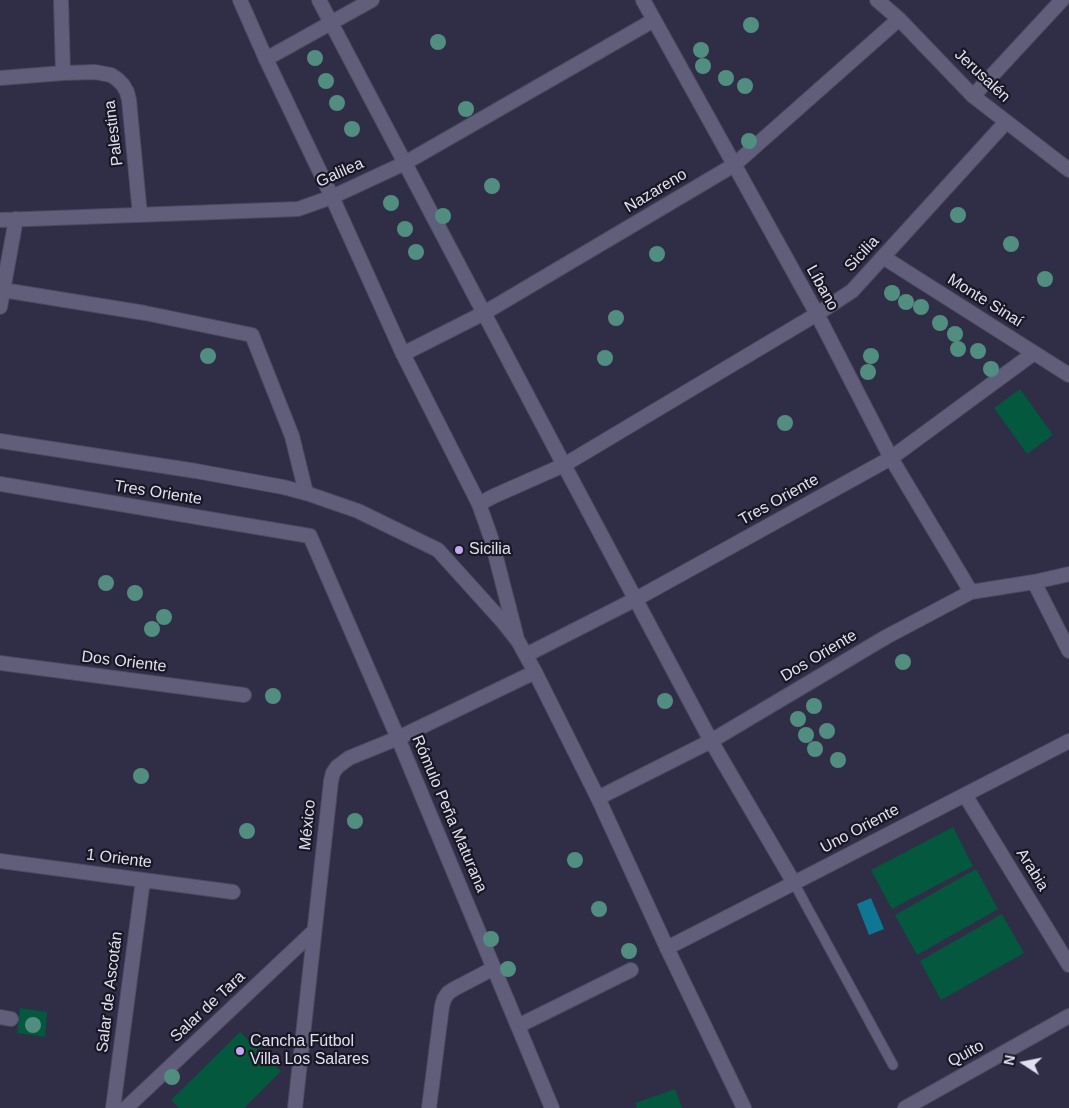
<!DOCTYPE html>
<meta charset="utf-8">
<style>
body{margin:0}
#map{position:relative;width:1069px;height:1108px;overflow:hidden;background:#302d47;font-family:Arial,sans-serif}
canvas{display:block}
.north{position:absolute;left:999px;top:1038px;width:50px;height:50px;-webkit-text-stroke:4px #181723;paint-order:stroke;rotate:281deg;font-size:14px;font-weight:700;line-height:20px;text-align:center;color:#e0dff0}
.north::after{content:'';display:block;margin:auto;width:18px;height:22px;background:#e0dff0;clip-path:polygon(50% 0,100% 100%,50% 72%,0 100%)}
</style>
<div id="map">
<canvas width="1069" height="1108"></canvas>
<div class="north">N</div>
</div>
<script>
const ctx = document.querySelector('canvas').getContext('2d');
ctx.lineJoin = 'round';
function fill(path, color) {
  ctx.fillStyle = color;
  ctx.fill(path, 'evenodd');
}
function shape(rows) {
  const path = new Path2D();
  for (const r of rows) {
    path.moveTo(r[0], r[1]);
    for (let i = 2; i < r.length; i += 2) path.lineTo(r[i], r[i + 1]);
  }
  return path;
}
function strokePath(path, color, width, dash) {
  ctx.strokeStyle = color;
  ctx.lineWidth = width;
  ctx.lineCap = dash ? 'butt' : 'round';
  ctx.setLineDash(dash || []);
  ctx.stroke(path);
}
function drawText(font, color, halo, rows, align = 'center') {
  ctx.font = font + ' Arial,sans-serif';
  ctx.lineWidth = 4.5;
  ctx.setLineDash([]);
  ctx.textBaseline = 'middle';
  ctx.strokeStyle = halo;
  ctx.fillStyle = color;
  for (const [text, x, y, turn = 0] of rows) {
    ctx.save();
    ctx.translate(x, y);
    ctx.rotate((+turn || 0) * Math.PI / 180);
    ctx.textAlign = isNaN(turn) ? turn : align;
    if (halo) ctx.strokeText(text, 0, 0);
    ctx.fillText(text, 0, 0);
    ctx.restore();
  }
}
fill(shape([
 [1020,389,1053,435,1027,454,994,408],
 [953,827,973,866,892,909,871,870],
 [976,869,998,909,917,955,895,915],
 [1002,914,1024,953,941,1000,920,961],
 [20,1008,47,1012,45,1037,17,1033],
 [240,1032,281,1071,244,1108,179,1108,171,1100],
 [675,1089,682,1108,637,1108,635,1103]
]), '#03583d');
fill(shape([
 [871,898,884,929,869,935,857,904]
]), '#0f7794');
const service = shape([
 [794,883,893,1065]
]);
const minor = shape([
 [61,0,63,73],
 [319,0,564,465,711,741,794,883],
 [643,0,817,314,891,458,971,592],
 [877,0,899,19,973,96,1069,170],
 [266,59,372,0],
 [0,78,63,73,95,72,111,75,117,79,123,85,127,92,129,100,140,215],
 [973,96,1062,0],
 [0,220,298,209,332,197,405,163,654,20],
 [883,257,1069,375],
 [3,290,145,313,252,335,292,436,306,493],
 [0,307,16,219],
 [403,354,484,313,734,165,899,19],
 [0,484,310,536,398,738,552,1108],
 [479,504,494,496,564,465,817,314,852,291,1006,122],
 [1034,582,1069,651],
 [526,655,636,599,891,458,1034,353],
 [0,663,244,695],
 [965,795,1069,965],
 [598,798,711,741,886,637,971,592,1034,582,1069,574],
 [0,861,233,892],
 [667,948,794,883,1069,741],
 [0,1017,11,1019],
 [518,1026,631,970],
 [113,1108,143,880],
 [126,1108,314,931],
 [295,1108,331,781,333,773,337,767,349,758,398,738,535,672],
 [429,1108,442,1006,444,999,448,993,454,989,494,968]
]);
const tertiary = shape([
 [905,1108,1069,1016]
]);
const secondary = shape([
 [240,0,266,59,332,197,403,354,479,504,491,538,516,635],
 [0,441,196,471,283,487,306,493,358,511,438,550,503,622,518,641,535,672,598,798,667,948,744,1108]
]);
strokePath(service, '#4c4a60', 11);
strokePath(minor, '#4c4a60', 16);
strokePath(tertiary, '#4c4a60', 16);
strokePath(secondary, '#4c4a60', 16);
strokePath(service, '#615e7c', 9);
strokePath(minor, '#615e7c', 14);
strokePath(tertiary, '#615e7c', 14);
strokePath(secondary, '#615e7c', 14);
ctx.fillStyle = '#528e80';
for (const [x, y] of [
 [751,25],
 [438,42],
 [701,50],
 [315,58],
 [703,66],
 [726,78],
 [326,81],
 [745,86],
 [337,103],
 [466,109],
 [352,129],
 [749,141],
 [492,186],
 [391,203],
 [958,215],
 [443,216],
 [405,229],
 [1011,244],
 [416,252],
 [657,254],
 [1045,279],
 [892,293],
 [906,302],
 [921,307],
 [616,318],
 [940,323],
 [955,334],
 [958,349],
 [978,351],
 [208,356],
 [871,356],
 [605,358],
 [991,369],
 [868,372],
 [785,423],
 [106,583],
 [135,593],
 [164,617],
 [152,629],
 [903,662],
 [273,696],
 [665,701],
 [814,706],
 [798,719],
 [827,731],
 [806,735],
 [815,749],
 [838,760],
 [141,776],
 [355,821],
 [247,831],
 [575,860],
 [599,909],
 [491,939],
 [629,951],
 [508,969],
 [33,1025],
 [172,1077]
]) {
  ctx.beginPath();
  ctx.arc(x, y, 8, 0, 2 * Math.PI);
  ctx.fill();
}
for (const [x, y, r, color] of [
 [459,550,5,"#c4a7f1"],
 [240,1051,5,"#c4a7f1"]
]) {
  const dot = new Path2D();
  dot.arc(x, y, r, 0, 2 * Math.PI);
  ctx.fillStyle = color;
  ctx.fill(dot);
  strokePath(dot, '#181723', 2);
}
drawText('16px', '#e0dff0', '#181723', [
 ["Jerusalén",982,76,43],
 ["Palestina",114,133,-97],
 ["Galilea",340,173,-24],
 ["Nazareno",656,191,-31],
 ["Sicilia",862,254,-47],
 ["Líbano",822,288,61],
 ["Monte Sinaí",985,301,32],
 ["Tres Oriente",158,493,9],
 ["Tres Oriente",779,500,-29],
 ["Dos Oriente",819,656,-31],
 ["Dos Oriente",124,662,7],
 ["Rómulo Peña Maturana",449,814,67],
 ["México",308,825,-84],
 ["Uno Oriente",860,829,-28],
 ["1 Oriente",119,859,7],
 ["Arabia",1032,870,58],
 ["Salar de Ascotán",110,992,-83],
 ["Salar de Tara",208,1007,-43],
 ["Quito",966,1054,-29]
]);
drawText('16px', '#e0dff0', '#181723', [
 ["Sicilia",469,550],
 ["Cancha Fútbol",250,1042],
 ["Villa Los Salares",250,1060]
], 'left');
</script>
